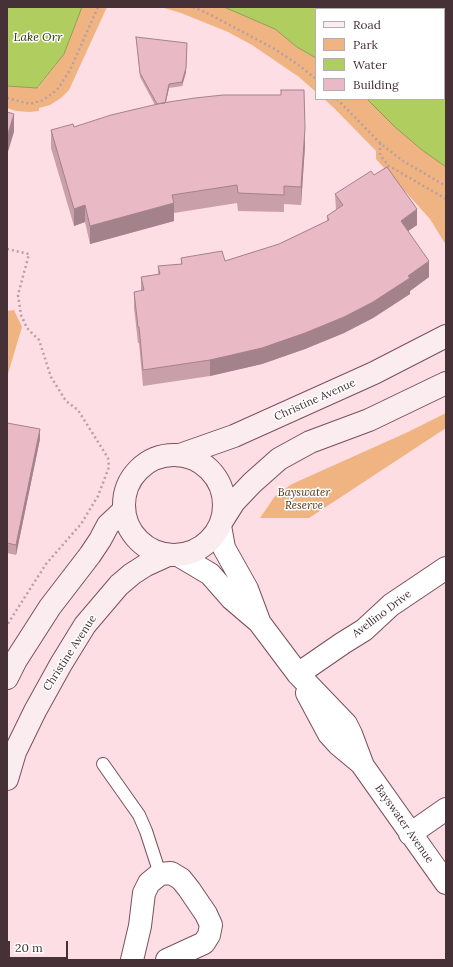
<!DOCTYPE html>
<style>
body{margin:0}
#map{position:relative;width:453px;height:967px;overflow:hidden;background:#fddee5;font-family:Lora,serif}
canvas{display:block}
.frame{position:absolute;inset:0;border:8px solid #453136;pointer-events:none}
.legend{position:absolute;left:315px;top:8px;width:130px;height:92px;box-sizing:border-box;background:#fff;border:1px solid #b5adaf;margin:0;padding:5px 7px;list-style:none;font-size:12px;color:#453136}
.legend li{display:flex;align-items:center;gap:8px;height:20px}
.legend b{width:20px;border:1px solid #b5adaf}
.scale{position:absolute;left:8px;top:941px;width:60px;height:18px;box-sizing:border-box;border:2px solid #453136;border-top:0;padding-left:5px;font-size:12px;line-height:14px;white-space:nowrap;color:#453136;-webkit-text-stroke:3px #fff;paint-order:stroke}
</style>
<div id="map">
<canvas width="453" height="967"></canvas>
<div class="frame"></div>
<ul class="legend">
<li><b style="height:5px;background:#fbecf0"></b>Road</li>
<li><b style="height:11px;background:#efb481"></b>Park</li>
<li><b style="height:11px;background:#b0cd60"></b>Water</li>
<li><b style="height:11px;background:#eab9c6"></b>Building</li>
</ul>
<div class="scale">20 m</div>
</div>
<script>
const ctx = document.querySelector('canvas').getContext('2d');
ctx.lineJoin = 'round';
function fill(path, color) {
  ctx.fillStyle = color;
  ctx.fill(path, 'evenodd');
}
function shape(rows) {
  const path = new Path2D();
  for (const r of rows) {
    if (r.length === 3) {
      path.moveTo(r[0] + r[2], r[1]);
      path.arc(r[0], r[1], r[2], 0, 2 * Math.PI);
      continue;
    }
    path.moveTo(r[0], r[1]);
    for (let i = 2; i < r.length; i += 2) path.lineTo(r[i], r[i + 1]);
  }
  return path;
}
function strokePath(path, color, width, dash) {
  ctx.strokeStyle = color;
  ctx.lineWidth = width;
  ctx.lineCap = dash ? 'butt' : 'round';
  ctx.setLineDash(dash || []);
  ctx.stroke(path);
}
function drawText(font, color, halo, rows, align = 'center') {
  ctx.font = font + ' Lora,serif';
  ctx.lineWidth = 3;
  ctx.setLineDash([]);
  ctx.textBaseline = 'middle';
  ctx.strokeStyle = halo;
  ctx.fillStyle = color;
  for (const [text, x, y, turn = 0] of rows) {
    ctx.save();
    ctx.translate(x, y);
    ctx.rotate((+turn || 0) * Math.PI / 180);
    ctx.textAlign = isNaN(turn) ? turn : align;
    if (halo) ctx.strokeText(text, 0, 0);
    ctx.fillText(text, 0, 0);
    ctx.restore();
  }
}
fill(shape([
 [82,7,107,7,69,90,61,98,50,105,39,108,39,111,29,112,16,111,7,108,7,86,38,88,64,54],
 [161,7,224,7,275,29,297,47,316,58,316,92,299,77,252,45,228,32,181,13],
 [324,99,367,99,395,127,422,150,446,167,446,245,430,219,376,159,376,151,335,109],
 [14,310,22,327,7,377,7,311],
 [446,413,446,428,309,518,260,518,275,496,292,484,408,432]
]), '#efb481');
const water = shape([
 [7,7,82,7,64,54,37,88,7,86,7,7],
 [224,7,446,7,446,167,422,150,395,127,367,99,444,99,444,9,316,9,316,58,297,47,275,29,224,7]
]);
fill(water, '#b0cd60');
strokePath(water, '#909e53', 1);
const service = shape([
 [103,764,139,815,146,831,160,874]
]);
const minor = shape([
 [220,526,224,548,247,589,259,621],
 [178,555,210,574,232,599,259,622,298,674,346,724,351,734,363,766,446,883],
 [298,674,343,643,364,630,391,605,446,568],
 [307,693,329,734,338,744,362,764],
 [410,834,446,809],
 [132,960,140,926,144,893,149,883,160,874,171,873,181,879,189,889,206,914,211,925,209,935,204,943,167,960]
]);
const secondary = shape([
 [180,455,234,436,374,373,446,336],
 [174,505,50],
 [222,521,234,502,252,483,279,459,310,442,369,420,446,383],
 [7,678,16,660,50,607,90,555,100,540,108,525,124,510],
 [7,779,15,752,35,711,61,664,85,625,119,585,132,574,146,565,168,555]
]);
strokePath(service, '#7a505c', 14);
strokePath(minor, '#7a505c', 24);
strokePath(secondary, '#7a505c', 24);
strokePath(shape([
 [193,7,209,14,273,48,300,66,316,79],
 [7,98,30,104,43,100,57,90,70,70,98,7],
 [337,99,380,143,403,161,446,186],
 [380,143,380,155,389,166,446,199],
 [7,249,29,254,18,295,21,315,27,328,39,340,51,377,66,401,78,410,108,458,109,467,98,496,81,524,46,564,7,625]
]), '#b99ea5', 2.5, [2, 3]);
strokePath(service, '#fff', 12);
strokePath(minor, '#fff', 22);
strokePath(secondary, '#fbecf0', 22);
fill(shape([
 [136,37,186,72,182,86,169,88,166,102,305,146,301,205,284,204,284,212,238,211,237,203,174,213,174,221,90,244,85,222,74,226,51,148,51,130,74,127,155,105,140,77],
 [374,175,417,225,408,231,429,277,410,291,410,294,373,318,344,333,305,349,262,364,210,376,143,386,139,343,138,343,134,308,134,292,141,291,141,277,158,274,158,266,181,264,181,258,225,261,279,244,327,221,327,216,336,210,335,194],
 [7,423,40,439,16,555,7,553]
]), '#c99faa');
fill(shape([
 [187,43,186,72,182,86,182,82],
 [169,84,169,88,162,118,162,114],
 [14,114,14,132,7,155,7,137],
 [305,128,305,146,301,205,301,187],
 [174,203,174,221,90,244,90,226],
 [85,205,85,222,74,226,74,209],
 [417,209,417,225,401,236,401,221],
 [429,261,429,277,410,291,410,294,373,318,344,333,305,349,262,364,210,376,210,360,408,276],
 [40,429,40,439,16,555,16,545]
]), '#a4828b');
const building = shape([
 [136,37,187,43,186,68,182,82,169,84,165,103,157,104,140,73,136,37],
 [281,90,304,90,305,128,301,187,284,186,284,195,238,193,237,185,172,195,174,203,90,226,85,205,74,209,51,130,73,124,74,127,111,115,162,103,195,98,223,95,281,95,281,90],
 [7,112,14,114,7,137,7,112],
 [387,167,417,209,401,221,429,261,408,276,410,278,373,302,344,317,305,333,262,348,210,360,143,370,139,327,138,327,134,292,144,290,141,277,160,274,158,266,182,264,181,258,222,251,225,261,279,244,329,220,327,216,343,205,335,194,371,171,374,175,387,167],
 [7,423,40,429,16,545,7,543,7,423]
]);
fill(building, '#eab9c6');
strokePath(building, '#a4828b', 1);
drawText('11px', '#453136', '#fff', [
 ["Christine Avenue",315,400,-24],
 ["Avellino Drive",382,614,-37],
 ["Christine Avenue",70,653,-57],
 ["Bayswater Avenue",404,824,55]
]);
drawText('italic 11px', '#4f2e0b', '#fff', [
 ["Bayswater",304,493],
 ["Reserve",304,506]
]);
drawText('italic 12px', '#2d380a', '#fff', [
 ["Lake Orr",38,38]
]);
</script>
